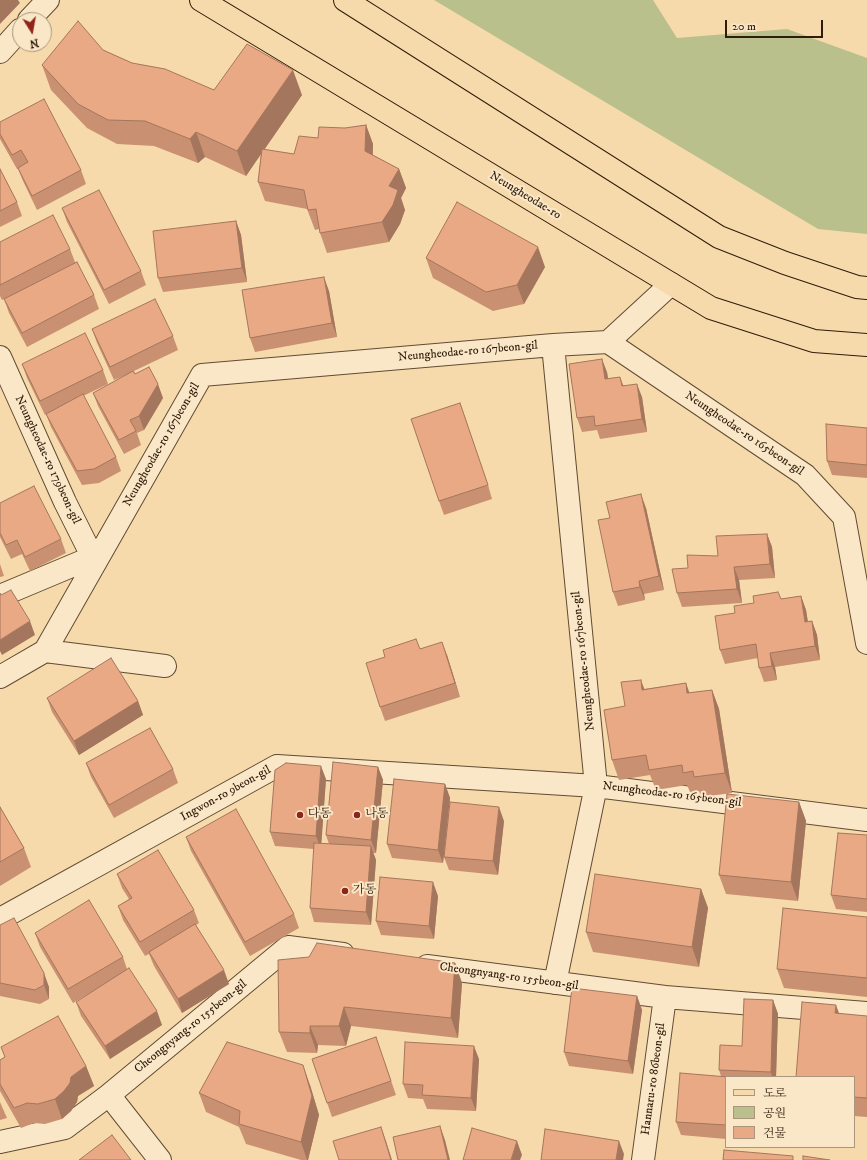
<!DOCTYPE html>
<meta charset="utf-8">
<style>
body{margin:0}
#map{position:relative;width:867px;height:1160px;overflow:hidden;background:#f7daab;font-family:"IM FELL DW Pica","Noto Serif KR",serif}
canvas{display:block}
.legend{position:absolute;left:725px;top:1076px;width:130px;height:72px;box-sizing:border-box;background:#fae7c8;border:1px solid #a9967c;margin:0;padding:5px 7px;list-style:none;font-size:12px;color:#2f1c0b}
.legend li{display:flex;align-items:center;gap:8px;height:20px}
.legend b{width:20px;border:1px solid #a9967c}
.north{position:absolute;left:12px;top:12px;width:40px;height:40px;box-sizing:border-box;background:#fae7c8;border:1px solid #a9967c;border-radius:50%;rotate:169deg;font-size:11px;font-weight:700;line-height:16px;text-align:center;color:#2f1c0b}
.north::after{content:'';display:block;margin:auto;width:14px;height:18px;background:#8f2418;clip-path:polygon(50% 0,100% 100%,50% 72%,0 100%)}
.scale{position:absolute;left:725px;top:20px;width:98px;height:18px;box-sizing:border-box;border:2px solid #2f1c0b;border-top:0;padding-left:5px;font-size:12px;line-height:14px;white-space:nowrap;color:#2f1c0b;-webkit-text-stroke:3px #fae7c8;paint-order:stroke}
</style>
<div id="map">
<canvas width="867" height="1160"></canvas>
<ul class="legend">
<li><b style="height:5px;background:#f7daab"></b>도로</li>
<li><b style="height:11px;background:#b9c08c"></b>공원</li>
<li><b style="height:11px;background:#eaa985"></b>건물</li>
</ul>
<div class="north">N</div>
<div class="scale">20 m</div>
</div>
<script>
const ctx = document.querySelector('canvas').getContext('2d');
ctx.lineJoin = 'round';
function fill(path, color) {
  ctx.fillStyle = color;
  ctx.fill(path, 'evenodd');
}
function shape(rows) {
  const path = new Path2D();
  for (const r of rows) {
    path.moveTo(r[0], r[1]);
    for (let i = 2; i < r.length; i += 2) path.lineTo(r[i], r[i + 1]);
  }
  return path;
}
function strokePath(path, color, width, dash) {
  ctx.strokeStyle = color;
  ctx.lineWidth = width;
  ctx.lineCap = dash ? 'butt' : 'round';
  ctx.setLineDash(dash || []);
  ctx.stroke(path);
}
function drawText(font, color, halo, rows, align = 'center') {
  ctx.font = font + ' "IM FELL DW Pica","Noto Serif KR",serif';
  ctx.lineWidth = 4;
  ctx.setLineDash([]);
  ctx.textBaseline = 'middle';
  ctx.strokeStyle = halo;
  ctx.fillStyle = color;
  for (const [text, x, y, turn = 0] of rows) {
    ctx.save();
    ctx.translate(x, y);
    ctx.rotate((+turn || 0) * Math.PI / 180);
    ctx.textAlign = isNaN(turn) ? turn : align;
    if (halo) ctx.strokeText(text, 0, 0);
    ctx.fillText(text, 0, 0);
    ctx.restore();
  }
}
fill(shape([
 [434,0,653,0,677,38,787,29,867,58,867,234,818,229]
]), '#b9c08c');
const minor = shape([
 [29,20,48,0],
 [0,52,20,30],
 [608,342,805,475,844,517,867,643],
 [553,345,596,786,555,983],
 [0,357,65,502,95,562],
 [0,596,93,557],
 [45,651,165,666],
 [0,677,45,651,202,375,553,345,608,342,671,284],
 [0,919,277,766,596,786,867,820],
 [427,966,665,997,867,1013],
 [109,1095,160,1160],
 [0,1142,65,1128,109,1095,288,947,343,954],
 [643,1160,665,997]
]);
const major = shape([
 [201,0,711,308,814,341,867,345],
 [345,0,719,237,785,263,857,287,867,288]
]);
strokePath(minor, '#614c33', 24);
strokePath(major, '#2f1c0b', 24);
strokePath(minor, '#fae7c8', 22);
strokePath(major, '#f7daab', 22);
fill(shape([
 [103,50,132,63,214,90,302,95,264,150,294,154,318,138,345,128,366,125,373,144,373,155,399,169,406,188,401,198,405,210,400,224,389,242,327,253,320,233,319,229,315,230,307,209,265,201,258,182,261,153,246,176,205,157,198,163,154,146,117,144,87,128,51,90,42,65],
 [0,122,81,170,86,184,37,210,23,181,18,169,17,169,0,139],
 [0,169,17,202,22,216,0,227],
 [62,208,141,271,146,285,109,304,67,222],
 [236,221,241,235,247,282,163,292,158,278],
 [0,242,70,249,75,262,94,295,99,309,27,347,9,313,4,299,2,300,0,296],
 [426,258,545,267,524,304,493,311,433,278],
 [329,291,337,337,255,352,250,338],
 [92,329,173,336,178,350,134,371,135,374,163,398,144,430,137,433,141,445,124,454,98,406,93,393,126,375,114,380,97,343],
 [22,364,103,370,108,384,83,396,116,457,121,471,99,483,82,485,51,427,46,414,45,415,27,378],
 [607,372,608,379,624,386,642,397,647,432,600,439,597,430,582,432,577,418],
 [460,403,492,499,444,515,439,501],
 [867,428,867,478,832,475,827,461],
 [0,503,61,539,66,553,30,571,22,554,11,559,0,537],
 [646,508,664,590,644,594,645,600,618,606,613,592,610,518],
 [767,534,772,547,775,578,739,580,742,603,682,607,677,593,688,568,718,556],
 [0,564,4,576,0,577],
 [801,596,806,610,808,622,812,621,817,635,820,660,775,667,777,680,764,682,759,668,758,658,725,664,720,650,735,613,781,599],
 [416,639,420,649,447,655,460,697,385,721,380,707,385,657],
 [686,683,689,693,712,690,719,709,732,793,701,797,699,791,690,792,687,785,656,790,650,775,619,780,612,760,625,706,644,689],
 [47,698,138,701,143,715,79,755,52,712],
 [86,763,173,769,178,783,114,818,91,777],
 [378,767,383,780,376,853,373,853,376,860,371,925,314,922,310,908,314,849,275,846,270,832,326,779,321,843,329,844,326,835],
 [445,784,450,798,443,863,392,858,387,844],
 [799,802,806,821,798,901,726,894,719,875],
 [0,807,24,848,31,867,0,886],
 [504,821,498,875,449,870,444,857],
 [867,835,867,912,836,909,831,895],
 [186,837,294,914,299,928,250,956,191,851],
 [117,874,194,910,199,923,196,925,229,984,182,1013,154,966,149,954,145,956,123,920,118,906,129,899,122,888],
 [701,889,708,908,699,967,593,952,586,932],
 [438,896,434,939,381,935,376,921],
 [867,917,867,997,784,988,777,969],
 [0,925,49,987,49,999,40,1004,0,996],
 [35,933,123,957,127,969,162,1025,110,1059,81,1016,76,1002,91,992,73,1003,40,947],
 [455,963,462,983,458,1038,351,1026,346,1046,318,1045,317,1053,287,1052,279,1032],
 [637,996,642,1010,633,1074,569,1066,564,1052],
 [773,1000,778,1014,776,1077,726,1077,726,1139,681,1135,676,1122,721,1076,719,1070,742,1046],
 [839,1014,867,1016,867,1117,854,1116,854,1077],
 [376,1037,396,1095,332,1117,312,1059],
 [1,1047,86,1066,94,1086,78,1096,77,1102,71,1111,62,1119,45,1124,34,1123,21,1128,0,1091,0,1060,5,1057],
 [479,1059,476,1111,427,1109,423,1099,408,1098,403,1084],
 [310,1085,319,1115,308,1160,301,1160,246,1144,239,1127,206,1112,199,1093],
 [0,1102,7,1118,0,1120]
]), '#c99172');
fill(shape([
 [0,0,18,0,20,3,0,24],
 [293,70,302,95,246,176,237,151],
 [366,125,373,144,372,171,365,151],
 [196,132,205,157,198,163,190,139],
 [399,169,406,188,401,198,405,210,400,224,389,242,382,222,389,186],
 [236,221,241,235,247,282,242,268],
 [538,247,545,267,524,304,517,285],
 [324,277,329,291,337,337,332,323],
 [602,359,607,372,610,393,605,379],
 [620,377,625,390,622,386],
 [158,384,163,398,144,430,139,416],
 [637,384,642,397,647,432,642,419],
 [460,403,465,417,492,499,488,485],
 [641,494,646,508,664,590,659,576],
 [767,534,772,547,775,578,770,564],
 [734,567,739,580,742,603,737,589],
 [639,581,644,594,645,600,640,587],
 [801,596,806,610,810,636,805,622],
 [30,621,35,635,2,655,0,651,0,640],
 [812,621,817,635,820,660,815,646],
 [442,642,447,655,460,697,455,683],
 [770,653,775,667,777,680,772,666],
 [641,680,648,699,642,690],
 [686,683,693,703,687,693],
 [712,690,719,709,732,793,725,773],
 [138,701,143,715,79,755,74,741],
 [321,766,326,779,321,849,316,836],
 [378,767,383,780,376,853,371,840],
 [445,784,450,798,443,863,438,850],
 [799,802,806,821,798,901,791,882],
 [499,807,504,821,498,875,493,861],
 [371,846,376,860,371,925,366,912],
 [433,882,438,896,434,939,429,926],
 [701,889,708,908,699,967,692,947],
 [455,963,462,983,458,1038,451,1018],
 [224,970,229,984,182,1013,178,999],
 [44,973,49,987,49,999,44,985],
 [637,996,642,1010,633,1074,628,1061],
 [773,1000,778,1014,776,1077,772,1077,771,1072],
 [836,1005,843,1024,835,1013],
 [344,1007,351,1026,346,1046,339,1026],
 [157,1011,162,1025,110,1059,105,1046],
 [310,1026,318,1045,317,1053,310,1033],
 [474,1046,479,1059,476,1111,471,1098],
 [303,1065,310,1085,319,1115,308,1160,307,1160,301,1142],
 [86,1066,94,1086,78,1096,77,1102,71,1111,62,1119,55,1099,71,1077],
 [440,1126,445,1140,450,1160,448,1160],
 [381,1127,386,1141,392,1160,391,1160],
 [517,1141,522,1155,520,1160,511,1160],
 [619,1141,624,1154,623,1160,616,1160]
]), '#a4765d');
const building = shape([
 [78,21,103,50,132,63,165,69,214,90,247,44,293,70,237,151,196,132,190,139,145,121,108,120,78,104,42,65,78,21],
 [44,99,81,170,32,196,18,168,28,162,21,150,12,155,0,134,0,122,44,99],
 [366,125,365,151,399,169,389,186,398,190,393,205,382,222,320,233,316,209,308,210,304,190,258,182,262,149,294,154,299,136,318,138,319,127,345,128,366,125],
 [0,169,17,202,0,211,0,169],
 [99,190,141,271,104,290,62,208,99,190],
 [457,202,538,247,517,285,486,292,426,258,457,202],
 [53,215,70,249,0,285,0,242,53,215],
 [236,221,242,268,158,278,153,231,236,221],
 [77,262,94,295,22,333,4,299,77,262],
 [324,277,332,323,250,338,242,290,324,277],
 [155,299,173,336,110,367,92,329,155,299],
 [85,333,103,370,40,401,22,364,85,333],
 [602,359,605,379,620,377,622,386,637,384,642,419,595,426,594,416,577,418,569,364,602,359],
 [149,367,158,384,139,416,130,420,136,431,119,440,93,393,133,371,135,374,149,367],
 [83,394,116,457,94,469,77,471,46,414,83,394],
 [460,403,488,485,439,501,411,419,460,403],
 [826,424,867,428,867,465,827,461,826,424],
 [34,486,61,539,25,557,17,540,6,545,0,533,0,503,34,486],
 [641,494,659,576,639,581,640,587,613,592,598,520,610,518,606,502,641,494],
 [767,534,770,564,734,567,737,589,677,593,672,569,688,568,687,555,718,556,716,536,767,534],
 [11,590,30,621,0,640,0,593,1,595,11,590],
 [778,592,781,599,801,596,805,622,812,621,815,646,770,653,772,666,759,668,756,644,720,650,715,616,735,613,734,606,754,603,753,596,778,592],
 [416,639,420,649,442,642,455,683,380,707,366,663,385,657,383,650,416,639],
 [111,658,138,701,74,741,47,698,111,658],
 [641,680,642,690,686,683,687,693,712,690,725,773,694,777,693,771,683,773,682,765,649,770,646,755,612,760,604,710,625,706,621,682,641,680],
 [150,728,173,769,109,805,86,763,150,728],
 [333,762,378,767,371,840,326,835,333,762],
 [286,763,321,766,316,836,270,832,275,770,286,763],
 [394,779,445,784,438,850,387,844,394,779],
 [727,794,799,802,791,882,719,875,727,794],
 [450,802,499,807,493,861,444,857,450,802],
 [0,807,24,848,0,862,0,807],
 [236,809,294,914,245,942,186,837,236,809],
 [838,833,867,835,867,899,831,895,838,833],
 [314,843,371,846,366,912,310,908,314,843],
 [158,850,194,910,140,942,118,906,132,898,117,874,158,850],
 [595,874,701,889,692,947,586,932,595,874],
 [380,877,433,882,429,926,376,921,380,877],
 [89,900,123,957,68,989,35,933,89,900],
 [783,908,867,917,867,978,777,969,783,908],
 [14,918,44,973,44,985,35,990,0,983,0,925,14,918],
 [195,924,224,970,178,999,149,952,195,924],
 [317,943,455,963,451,1018,344,1007,339,1026,310,1026,310,1033,279,1032,278,960,309,957,317,943],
 [129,968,157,1011,105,1046,76,1002,129,968],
 [572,988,637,996,628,1061,564,1052,572,988],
 [744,999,773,1000,771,1072,719,1070,720,1045,742,1046,744,999],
 [802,1002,836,1005,835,1013,867,1016,867,1098,854,1097,854,1077,796,1077,802,1002],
 [58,1016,86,1066,71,1077,70,1083,64,1091,55,1099,38,1104,27,1103,14,1108,0,1084,0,1060,5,1057,1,1047,58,1016],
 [376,1037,391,1081,327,1103,312,1059,376,1037],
 [227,1042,303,1065,312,1096,301,1142,239,1124,240,1111,199,1093,227,1042],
 [405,1042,474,1046,471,1098,422,1095,423,1085,403,1084,405,1042],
 [680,1073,728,1077,726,1077,726,1125,676,1122,680,1073],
 [440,1126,448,1160,398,1160,393,1137,440,1126],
 [381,1127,391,1160,339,1160,333,1141,381,1127],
 [472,1128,517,1141,511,1160,463,1160,472,1128],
 [545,1129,619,1141,616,1160,541,1160,545,1129],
 [112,1135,131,1160,79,1160,112,1135],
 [724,1150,793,1156,793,1160,723,1160,724,1150],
 [803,1156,830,1160,803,1160,803,1156]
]);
fill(building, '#eaa985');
strokePath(building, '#a4765d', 1);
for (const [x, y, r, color] of [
 [300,815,4,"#8f2418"],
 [357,815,4,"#8f2418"],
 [345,891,4,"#8f2418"]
]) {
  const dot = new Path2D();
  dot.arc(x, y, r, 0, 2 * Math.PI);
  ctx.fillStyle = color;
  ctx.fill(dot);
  strokePath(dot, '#fae7c8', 1.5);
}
drawText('12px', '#2f1c0b', '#fae7c8', [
 ["Neungheodae-ro",525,196,31],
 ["Neungheodae-ro 167beon-gil",468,352,-5],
 ["Neungheodae-ro 165beon-gil",744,434,34],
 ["Neungheodae-ro 167beon-gil",162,445,-60],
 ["Neungheodae-ro 179beon-gil",47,460,65],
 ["Neungheodae-ro 167beon-gil",584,661,-96],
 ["Ingwon-ro 9beon-gil",226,794,-29],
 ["Neungheodae-ro 165beon-gil",672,795,7],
 ["Cheongnyang-ro 155beon-gil",509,977,8],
 ["Cheongnyang-ro 155beon-gil",191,1027,-39],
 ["Hannaru-ro 86beon-gil",654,1079,-82]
]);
drawText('12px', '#2f1c0b', '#fae7c8', [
 ["다동",308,815],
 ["나동",365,815],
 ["가동",353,891]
], 'left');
</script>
